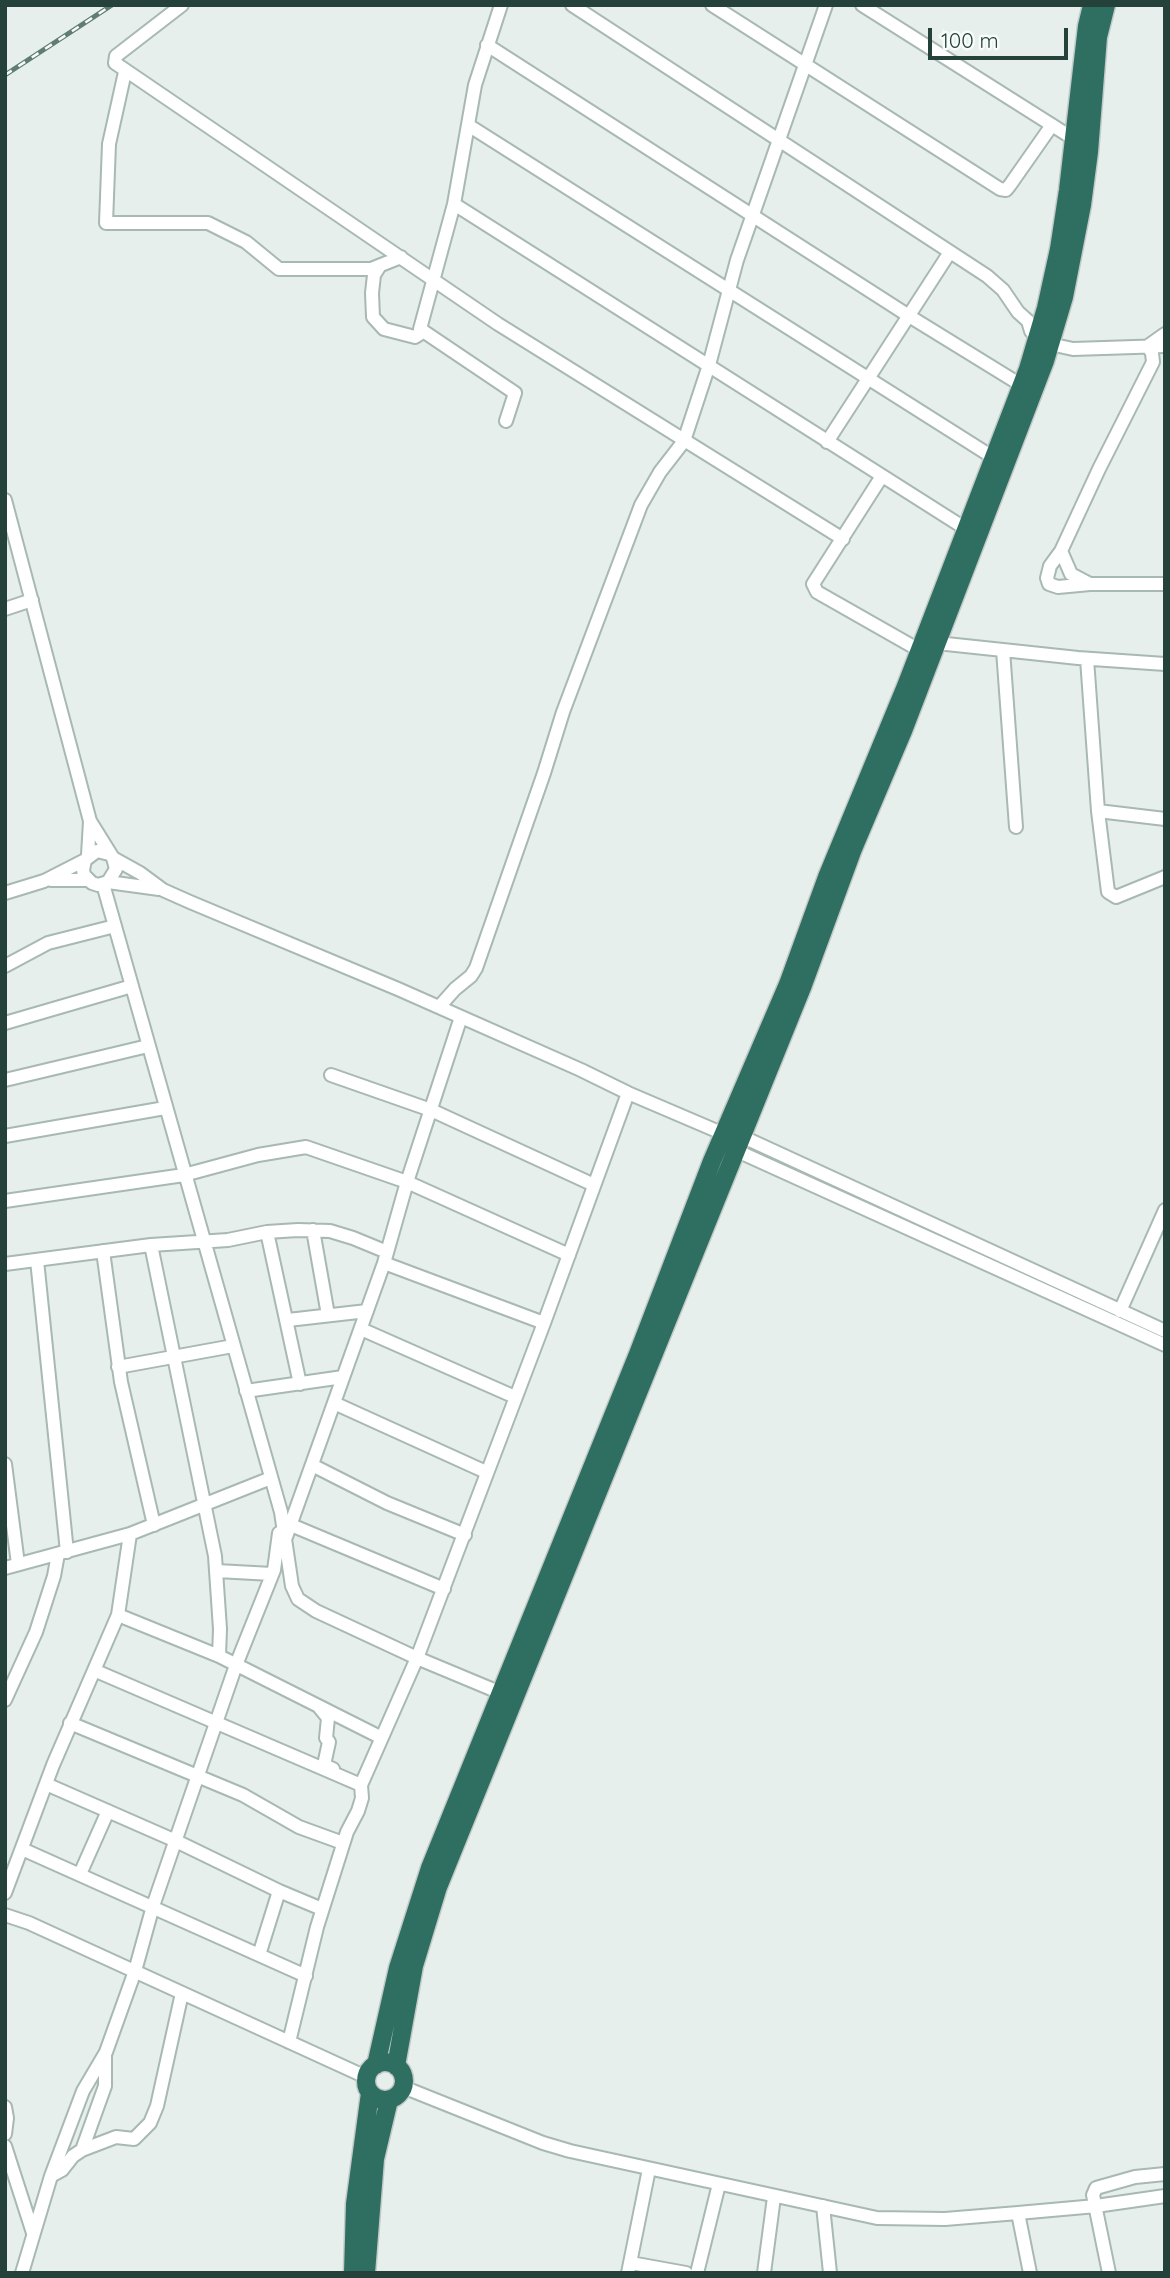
<!DOCTYPE html>
<style>
body{margin:0}
#map{position:relative;width:1170px;height:2278px;overflow:hidden;background:#e6efeb;font-family:Quicksand,sans-serif}
canvas{display:block}
.frame{position:absolute;inset:0;border:7px solid #24423a;pointer-events:none}
.scale{position:absolute;left:928px;top:28px;width:140px;height:32px;box-sizing:border-box;border:4px solid #24423a;border-top:0;padding-left:9px;font-size:21px;line-height:24px;white-space:nowrap;color:#24423a;-webkit-text-stroke:5px #f7fbf9;paint-order:stroke}
</style>
<div id="map">
<canvas width="1170" height="2278"></canvas>
<div class="frame"></div>
<div class="scale">100 m</div>
</div>
<script>
const ctx = document.querySelector('canvas').getContext('2d');
ctx.lineJoin = 'round';
function shape(rows) {
  const path = new Path2D();
  for (const r of rows) {
    if (r.length === 3) {
      path.moveTo(r[0] + r[2], r[1]);
      path.arc(r[0], r[1], r[2], 0, 2 * Math.PI);
      continue;
    }
    path.moveTo(r[0], r[1]);
    for (let i = 2; i < r.length; i += 2) path.lineTo(r[i], r[i + 1]);
  }
  return path;
}
function strokePath(path, color, width, dash) {
  ctx.strokeStyle = color;
  ctx.lineWidth = width;
  ctx.lineCap = dash ? 'butt' : 'round';
  ctx.setLineDash(dash || []);
  ctx.stroke(path);
}
const minor = shape([
 [182,5,116,56,115,63,498,324,843,539],
 [501,5,475,85,454,204,420,329,515,393,506,421],
 [572,5,987,276,1003,290,1018,312,1028,321,1031,331,1037,338,1050,344,1073,349,1165,346],
 [712,5,1000,189,1006,190,1010,185,1052,125],
 [862,5,1074,139],
 [487,45,909,316,1021,385],
 [125,72,109,144,106,223,208,223,246,242,279,269,371,269,401,257],
 [468,125,994,458],
 [454,204,966,529],
 [379,267,374,275,372,293,373,317,384,329,415,337,423,332],
 [1148,346,1165,334],
 [827,442,950,252],
 [882,476,813,584,817,592,919,650],
 [5,500,90,821,88,855],
 [1061,551,1071,574,1090,584,1165,584],
 [1090,584,1058,587,1049,584,1047,578,1050,566,1061,551,1099,469,1153,362,1152,353,1148,347],
 [5,609,32,600],
 [937,643,1078,658,1165,664],
 [1003,650,1016,827],
 [1087,659,1098,811,1165,819],
 [1098,811,1108,892,1116,897,1165,877],
 [90,821,113,858,116,869,108,882,98,885,92,883,84,875,83,870,85,860,97,851,109,854],
 [113,858,140,873,163,890,190,902,398,989,581,1070,628,1093,724,1134],
 [51,880,88,880],
 [108,882,159,889],
 [103,884,281,1512,292,1586,298,1599,316,1611,417,1658,501,1693],
 [5,893,44,881,85,860],
 [5,966,48,943,115,926],
 [439,1007,455,989,471,976,476,968,544,773,563,712,641,505,660,472,684,441,709,365,737,260,826,5],
 [5,1023,132,986],
 [331,1075,431,1110,594,1185],
 [5,1080,148,1046],
 [5,1136,165,1108],
 [741,1136,1165,1331],
 [735,1150,1165,1345],
 [5,1201,184,1175,258,1155,306,1147,407,1182,569,1255],
 [313,1230,328,1315],
 [267,1232,300,1384],
 [151,1245,215,1556,220,1629,219,1656],
 [103,1251,121,1382,154,1525],
 [37,1260,67,1552],
 [384,1263,544,1323],
 [5,1264,151,1245,228,1240,267,1232,298,1230,330,1231,353,1238,387,1252],
 [1120,1311,1165,1210],
 [288,1320,367,1311],
 [361,1329,515,1397],
 [118,1367,233,1346],
 [246,1391,343,1377],
 [334,1403,486,1472],
 [5,1464,18,1564],
 [312,1465,387,1503,465,1535],
 [291,1525,444,1589],
 [286,1537,384,1263,407,1182,461,1017],
 [5,1568,130,1534,271,1478],
 [217,1571,272,1574],
 [118,1615,219,1656,380,1737],
 [96,1671,361,1785],
 [5,1700,36,1632,54,1576,58,1554],
 [319,1707,328,1718,326,1738,329,1742,324,1765,333,1769],
 [70,1723,243,1795,299,1827,343,1843],
 [46,1784,176,1841,279,1891,322,1909],
 [22,1849,306,1976],
 [80,1874,108,1811],
 [5,1893,53,1765,118,1615,130,1534],
 [5,1915,29,1923,366,2077],
 [259,1955,279,1891],
 [289,2042,317,1927,347,1832,358,1811,362,1798,361,1785,417,1658,544,1323,628,1093],
 [403,2087,543,2143,570,2151,877,2218,945,2219,1018,2213,1096,2206,1165,2196],
 [5,2107,7,2118,5,2134],
 [5,2146,33,2233],
 [82,2150,105,2086,105,2054],
 [51,2176,62,2170,73,2156,82,2150,116,2137,134,2139,150,2123,157,2106,182,1993],
 [823,2206,830,2273],
 [1018,2213,1030,2273],
 [631,2263,686,2273],
 [22,2273,51,2176,83,2091,106,2052,135,1971,153,1906,198,1775,236,1665,274,1570,279,1533],
 [628,2273,649,2169],
 [697,2273,719,2184],
 [764,2273,774,2197],
 [1109,2273,1093,2195,1096,2188,1135,2177,1165,2174]
]);
const highway = shape([
 [385,2081,19],
 [376,2065,398,1968,430,1868,638,1354,712,1161,788,984,827,877,906,686,1028,369,1046,308,1059,249,1068,190,1087,26,1092,5],
 [396,2066,414,1966,438,1887,803,985,853,849,903,731,1045,361,1064,297,1082,205,1089,152,1098,37,1106,5],
 [353,2273,355,2204,370,2093],
 [366,2273,375,2159,389,2100]
]);
strokePath(minor, '#a8b8b2', 16);
strokePath(highway, '#c2cac8', 21);
strokePath(minor, '#fff', 12);
strokePath(highway, '#2f6f62', 18);
const rail = shape([
 [5,75,112,5]
]);
strokePath(rail, '#5f7d75', 5);
strokePath(rail, '#f7fbf9', 2.5, [8]);
</script>
